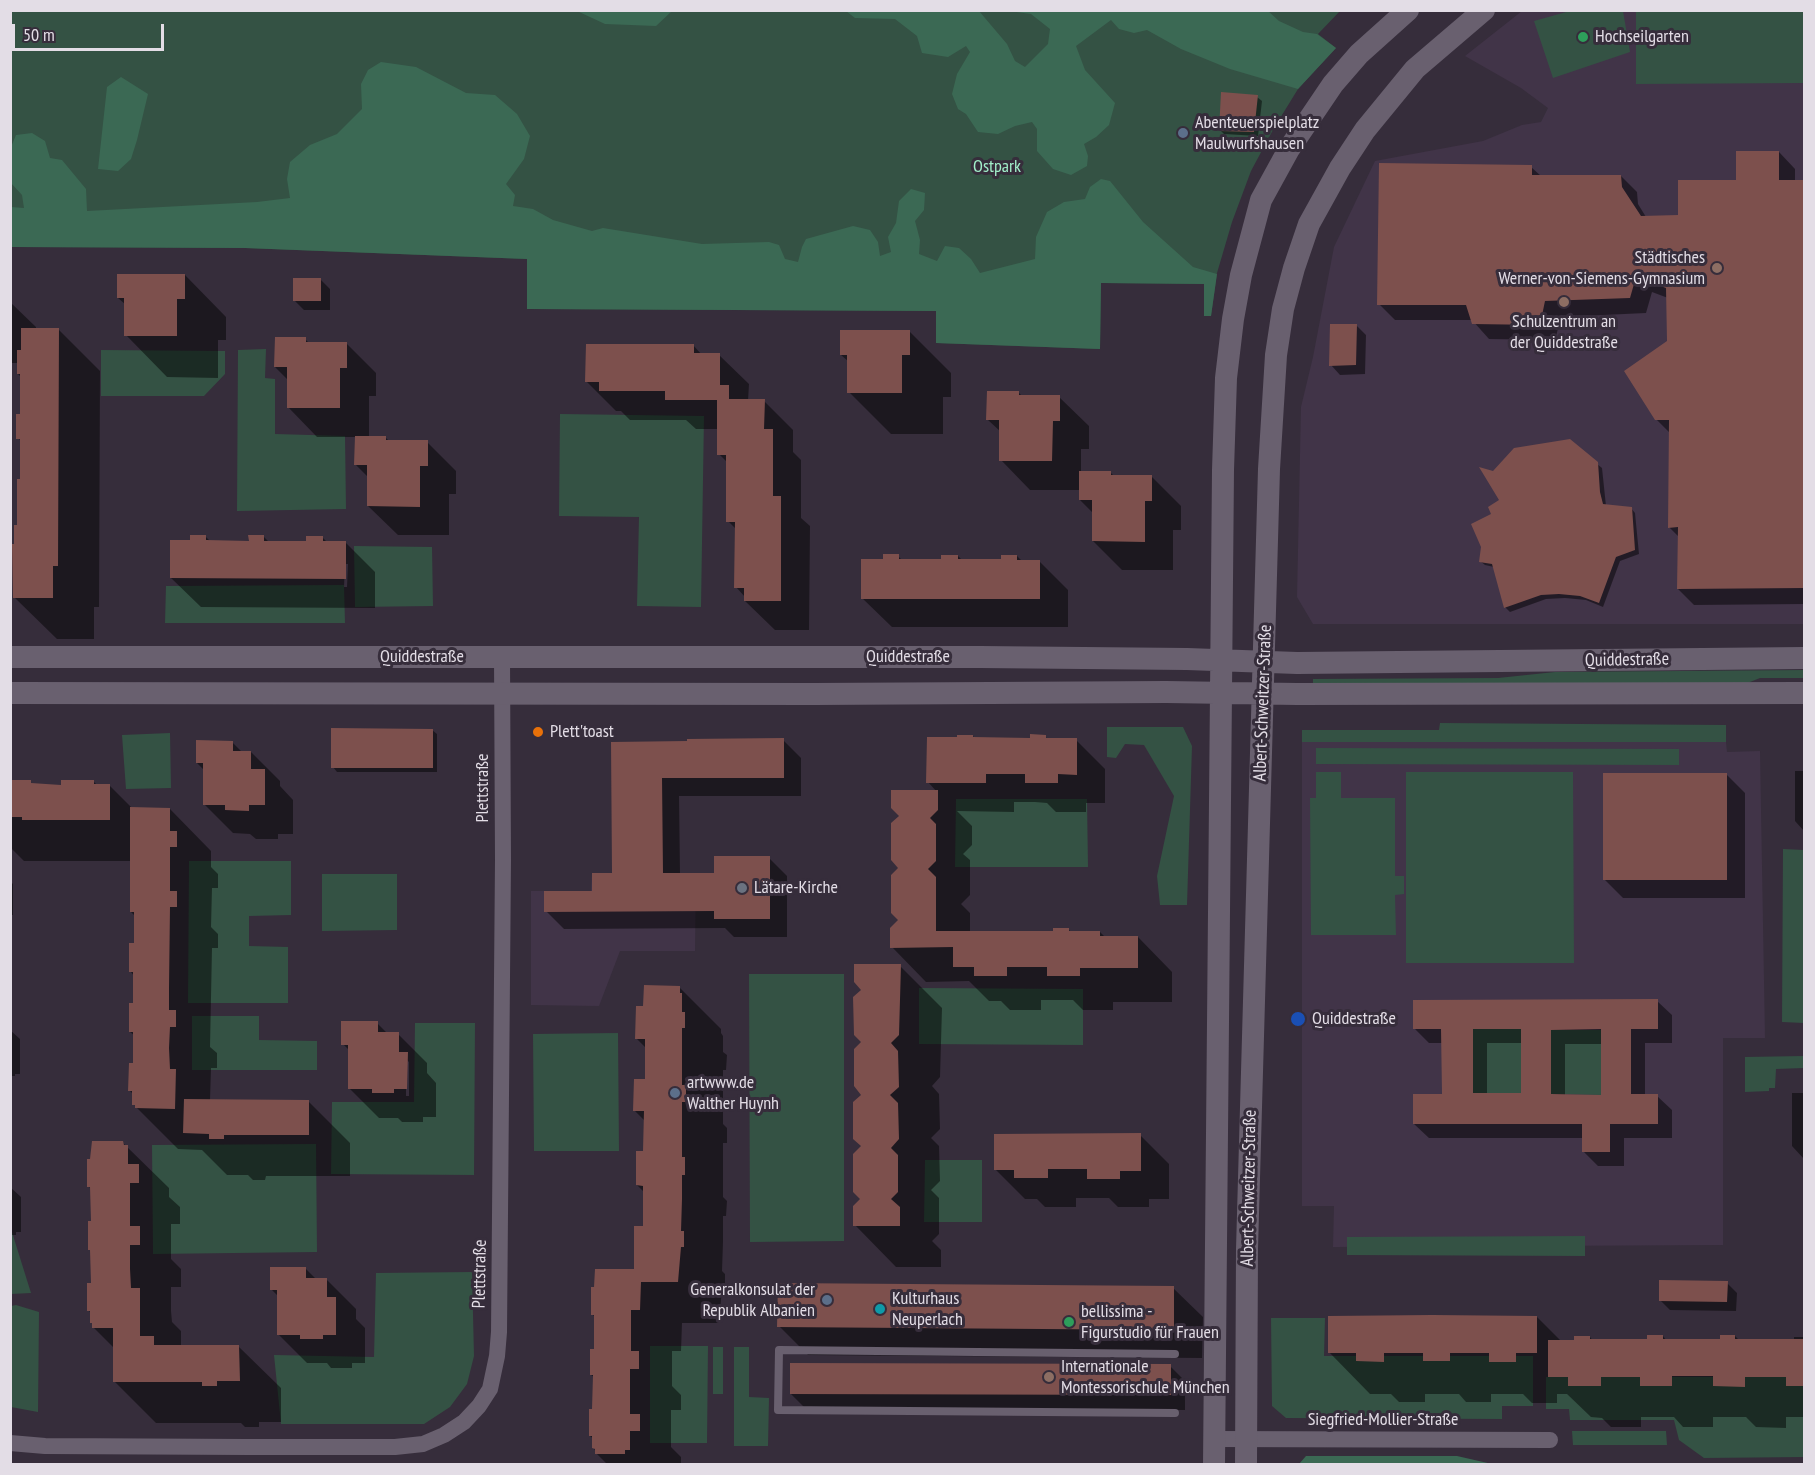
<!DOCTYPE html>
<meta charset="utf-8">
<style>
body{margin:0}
#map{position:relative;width:1815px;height:1475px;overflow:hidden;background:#362d3b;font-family:"PT Sans Narrow",sans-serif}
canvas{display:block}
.frame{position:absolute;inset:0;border:12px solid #e3dde6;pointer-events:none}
.scale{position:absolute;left:12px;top:24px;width:152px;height:27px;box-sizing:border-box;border:3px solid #e3dde6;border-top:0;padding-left:8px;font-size:18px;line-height:21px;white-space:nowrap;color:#e3dde6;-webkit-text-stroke:4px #362d3b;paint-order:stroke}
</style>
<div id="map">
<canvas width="1815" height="1475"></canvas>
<div class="frame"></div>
<div class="scale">50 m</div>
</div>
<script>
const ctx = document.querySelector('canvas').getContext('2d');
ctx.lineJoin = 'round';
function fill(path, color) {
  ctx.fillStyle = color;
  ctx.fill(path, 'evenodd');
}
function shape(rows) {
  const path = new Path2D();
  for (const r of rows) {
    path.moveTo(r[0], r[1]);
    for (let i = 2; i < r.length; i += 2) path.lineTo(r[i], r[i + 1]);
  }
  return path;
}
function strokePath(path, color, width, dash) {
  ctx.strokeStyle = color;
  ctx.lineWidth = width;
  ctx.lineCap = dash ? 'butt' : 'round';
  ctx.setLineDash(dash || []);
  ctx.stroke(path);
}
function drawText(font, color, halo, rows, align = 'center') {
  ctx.font = font + ' "PT Sans Narrow",sans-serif';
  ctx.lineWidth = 6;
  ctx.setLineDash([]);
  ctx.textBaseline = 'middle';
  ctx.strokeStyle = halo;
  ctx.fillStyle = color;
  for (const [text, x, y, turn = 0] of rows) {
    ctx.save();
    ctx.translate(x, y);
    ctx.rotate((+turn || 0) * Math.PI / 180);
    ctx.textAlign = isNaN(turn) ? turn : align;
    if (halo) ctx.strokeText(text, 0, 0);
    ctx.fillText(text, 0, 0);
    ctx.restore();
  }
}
fill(shape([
 [1522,11,1804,11,1804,624,1313,624,1297,597,1301,407,1313,357,1334,247,1375,161,1483,141,1522,125,1541,122,1548,108,1521,88,1465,56],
 [1302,742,1726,742,1727,752,1760,751,1765,1038,1723,1038,1723,1245,1333,1247,1334,1206,1302,1206],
 [592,873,696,873,695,951,620,951,599,1006,531,1005,531,891,591,891]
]), '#413448');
fill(shape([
 [10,11,1340,11,1318,34,1336,48,1298,89,1274,128,1251,171,1232,222,1217,273,1211,316,1204,316,1204,284,1101,283,1100,349,936,343,936,311,527,309,527,259,245,248,11,247],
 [1570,11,1623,11,1630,52,1553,78,1534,21],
 [1636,11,1804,11,1804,83,1636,84],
 [266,349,265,378,275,379,275,434,345,436,346,509,237,511,238,350],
 [101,350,225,351,225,374,204,396,101,396],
 [560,414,704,416,701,607,637,606,639,517,559,516],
 [354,546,432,547,433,606,355,607],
 [344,585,345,623,165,623,166,586],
 [1804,670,1804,678,1760,678,1735,688,1313,687,1313,679,1498,678,1555,672],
 [1440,723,1726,725,1726,742,1302,742,1302,730,1439,730],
 [1107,727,1183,727,1192,746,1187,905,1160,905,1157,876,1174,796,1144,745,1125,744,1116,758,1107,757],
 [170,733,171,788,126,789,122,735],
 [1316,748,1679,749,1679,765,1316,764],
 [1316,772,1341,772,1341,798,1395,798,1395,876,1404,876,1404,894,1395,895,1396,935,1311,935,1310,798,1316,798],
 [1406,772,1573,772,1574,963,1406,963],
 [956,799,1087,799,1088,867,955,867],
 [1783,849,1804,850,1804,1023,1782,1022],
 [189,861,291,861,291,915,249,916,249,946,288,947,288,1003,188,1003],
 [322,874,397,874,397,930,322,931],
 [749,974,844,974,844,1241,750,1242],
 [919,988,1083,989,1083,1045,919,1044],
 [192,1016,259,1016,259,1040,317,1041,317,1070,192,1070],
 [415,1023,475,1023,474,1175,331,1174,332,1102,414,1102],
 [1473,1029,1521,1029,1521,1093,1473,1093],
 [1551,1030,1601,1030,1601,1095,1551,1094],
 [618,1033,619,1151,534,1151,533,1034],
 [1804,1056,1804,1068,1776,1069,1775,1088,1769,1088,1769,1091,1745,1092,1745,1057],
 [316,1144,317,1252,153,1254,152,1145],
 [925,1160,982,1160,982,1222,924,1222],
 [11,1229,31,1293,11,1294],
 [1585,1236,1585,1256,1347,1255,1347,1237],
 [472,1272,474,1356,467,1384,450,1407,424,1424,281,1424,274,1355,374,1357,376,1273],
 [16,1305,39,1312,38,1412,11,1407,11,1306],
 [1271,1318,1325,1318,1324,1356,1533,1356,1533,1406,1502,1406,1502,1419,1286,1418,1272,1406],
 [650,1346,708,1346,707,1443,650,1443],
 [713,1347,723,1347,723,1394,713,1394],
 [734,1347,749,1347,749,1397,769,1398,768,1446,734,1446],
 [1546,1377,1804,1377,1804,1457,1704,1458,1679,1440,1674,1420,1570,1420,1569,1409,1546,1409],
 [1572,1431,1666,1431,1667,1445,1573,1445]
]), '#345244');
fill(shape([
 [577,11,672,11,656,26,605,24],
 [846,11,979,11,1007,44,1015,61,1025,67,1048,44,1050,29,1031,14,1009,11,1268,11,1279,21,1303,32,1317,34,1336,48,1298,89,1230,69,1181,49,1147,30,1134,33,1119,29,1111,20,1076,46,1085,70,1115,103,1109,125,1096,137,1084,144,1088,156,1087,166,1071,175,1053,169,1037,151,1037,129,1032,122,1015,126,998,134,978,132,966,114,958,109,952,94,957,74,970,52,966,46,948,57,922,53,917,36,895,19,855,18],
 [381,62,416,67,466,93,495,95,517,114,530,136,524,159,506,184,515,195,513,206,533,209,553,220,592,231,603,228,702,244,769,242,779,245,785,259,798,262,802,247,806,239,853,226,870,230,878,242,880,256,891,252,888,237,896,223,899,201,911,189,925,193,924,210,915,221,920,240,919,254,937,261,945,246,959,248,971,259,980,273,1035,259,1036,237,1047,212,1064,202,1085,199,1090,187,1101,179,1110,181,1143,222,1193,267,1217,274,1211,316,1204,316,1204,284,1101,283,1100,349,936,343,936,311,527,309,527,259,245,248,11,247,11,207,24,208,22,195,11,183,11,147,16,135,32,133,45,141,50,158,62,160,86,189,87,211,257,202,290,198,287,179,290,162,310,145,337,134,362,109,361,84,368,70],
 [121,77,148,94,137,140,131,159,118,171,98,169,107,87],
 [1306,1456,1457,1456,1492,1464,1299,1464]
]), '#3b6954');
fill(shape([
 [1257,97,1262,101,1258,136,1224,134,1220,130],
 [1779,152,1795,169,1795,182,1804,182,1804,604,1694,605,1678,589,1679,537,1669,527,1670,433,1656,419,1669,341,1668,298,1652,292,1646,313,1561,317,1555,340,1489,339,1472,320,1395,320,1379,304,1531,167,1541,176,1621,176,1637,192,1638,204,1646,217,1679,217,1737,182],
 [185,275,226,317,226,340,218,340,218,378,167,377,126,335,126,305,118,298],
 [320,279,330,289,330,310,304,310,295,301],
 [10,302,36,327,36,330,59,330,100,371,99,607,94,607,94,639,57,639,15,598,15,546,19,526,21,481,22,442,18,438,22,416,22,378,18,374,18,363,10,363],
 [1356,325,1366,335,1365,374,1340,375,1331,365],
 [910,332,951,373,951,397,943,397,943,434,891,434,849,392,849,362,841,355],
 [305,339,310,344,347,344,376,373,376,396,369,396,369,438,386,438,390,442,427,442,456,471,456,494,449,494,449,535,398,535,368,506,369,478,356,465,357,437,317,437,288,407,288,380,275,367],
 [693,345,702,355,719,355,749,384,748,401,764,401,793,430,793,452,801,460,801,518,810,526,809,630,775,630,745,601,745,597,736,587,737,530,728,521,728,463,719,454,719,429,696,429,686,420,630,420,621,411,616,411,587,382],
 [1018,392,1022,396,1059,397,1089,426,1089,449,1081,449,1081,472,1110,472,1115,477,1152,477,1181,506,1181,530,1173,530,1173,570,1122,570,1093,541,1093,513,1080,500,1080,490,1030,490,1001,460,1001,432,988,420],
 [1597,464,1602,468,1606,506,1631,508,1635,513,1639,554,1620,561,1603,607,1586,600,1565,598,1546,599,1510,612,1505,607,1494,567,1485,565,1480,561,1493,515,1501,500,1494,473],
 [205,536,211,542,250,542,264,537,269,542,308,542,322,537,328,543,346,543,375,572,375,608,201,607,171,578,191,542],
 [345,564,348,564,347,587,344,587],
 [898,556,903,561,943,561,958,556,962,560,1003,561,1017,556,1022,561,1039,561,1068,590,1068,627,892,627,862,598,884,561],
 [432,730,437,734,437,772,337,772,333,767],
 [973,736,975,739,1031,740,1045,736,1048,740,1076,740,1105,769,1105,803,1086,803,1086,812,1056,812,1047,803,1035,802,1014,802,1014,812,957,811,972,826,972,845,963,854,970,860,970,895,961,904,970,913,970,932,1054,932,1068,929,1071,932,1100,932,1105,937,1138,937,1172,972,1172,1002,1113,1002,1113,1010,1083,1010,1073,1000,1041,1000,1041,1010,1010,1010,1001,1001,989,1001,969,981,926,982,892,947,900,920,900,868,937,792,928,782],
 [783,740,801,758,801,796,679,796,680,874,716,874,769,858,787,876,787,937,734,937,725,928,564,929,546,911,593,893,614,874,613,744],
 [232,742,242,752,251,752,280,781,280,786,293,800,293,834,278,834,278,839,256,839,250,834,233,833,204,804,204,770,197,763],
 [1795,771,1804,771,1804,831,1795,821],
 [1726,774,1745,793,1745,898,1623,898,1604,879],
 [10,782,30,782,33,785,63,786,94,782,98,786,110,786,133,809,170,809,211,851,211,867,218,874,218,888,212,888,211,927,218,934,218,948,212,948,210,1047,217,1053,217,1068,211,1068,210,1100,308,1101,350,1143,350,1176,266,1176,265,1180,253,1180,248,1175,227,1175,202,1150,178,1149,136,1107,134,1104,134,1095,130,1091,135,1065,135,1036,130,1032,134,1005,134,976,131,972,135,944,135,916,131,912,132,861,24,861,10,847],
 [10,881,13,884,13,915,10,915],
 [900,966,942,1008,940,1077,932,1086,939,1094,940,1129,931,1138,939,1146,940,1181,931,1190,939,1198,939,1234,932,1241,941,1250,941,1267,896,1267,855,1225,862,1199,863,1042],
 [679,987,721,1029,721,1033,723,1036,723,1052,727,1055,726,1070,723,1070,723,1124,727,1128,727,1143,723,1143,723,1197,727,1201,726,1216,723,1216,723,1242,722,1271,725,1274,725,1288,722,1288,719,1323,682,1323,681,1351,672,1351,672,1386,681,1395,681,1410,671,1410,671,1447,681,1457,681,1464,607,1464,596,1453,594,1448,594,1439,590,1436,594,1411,594,1377,591,1375,595,1351,596,1318,592,1314,635,1271,644,1228,644,1192,637,1185,645,1153,645,1121,635,1111,646,1080,646,1048,637,1039,645,1008],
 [1657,1001,1672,1015,1672,1043,1645,1043,1645,1096,1657,1096,1672,1110,1672,1138,1624,1138,1624,1166,1598,1166,1584,1152,1584,1138,1429,1138,1414,1124,1443,1096,1443,1043,1429,1043,1415,1029],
 [1487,1043,1522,1043,1522,1095,1487,1095],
 [1565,1044,1603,1044,1603,1096,1565,1096],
 [377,1023,388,1034,398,1034,427,1063,427,1073,436,1083,436,1117,423,1117,423,1122,402,1122,398,1118,379,1118,349,1088,350,1051,343,1044],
 [406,1059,409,1062,409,1096,406,1096],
 [10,1030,20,1039,20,1074,15,1074,15,1076,10,1076],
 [1792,1093,1804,1093,1804,1159,1792,1146],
 [1140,1135,1169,1164,1169,1199,1149,1199,1149,1207,1118,1207,1109,1198,1076,1198,1076,1207,1045,1207,1037,1199,1025,1199,995,1169],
 [123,1143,169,1188,169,1197,180,1207,180,1224,171,1224,171,1259,181,1269,181,1287,171,1287,171,1311,172,1322,181,1331,181,1346,239,1347,281,1388,281,1422,259,1422,259,1427,245,1427,241,1423,156,1423,114,1381,114,1348,94,1328,92,1314,89,1311,92,1285,92,1189,89,1187],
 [10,1187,21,1197,21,1232,16,1232,16,1235,10,1235],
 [306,1269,317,1280,327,1280,356,1309,356,1319,365,1328,365,1363,352,1363,352,1368,331,1368,327,1363,307,1363,278,1334,278,1296,272,1290],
 [1727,1283,1737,1293,1736,1311,1670,1310,1660,1300],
 [1173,1288,1203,1317,1202,1358,808,1355,779,1326],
 [1537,1317,1561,1341,1576,1341,1590,1337,1593,1341,1648,1341,1663,1336,1666,1340,1721,1340,1735,1336,1740,1341,1794,1341,1794,1337,1804,1337,1804,1417,1786,1417,1786,1428,1756,1427,1746,1417,1713,1417,1713,1427,1683,1427,1674,1417,1641,1417,1641,1427,1611,1427,1602,1418,1591,1417,1567,1394,1557,1394,1557,1403,1532,1403,1523,1394,1491,1394,1491,1402,1466,1402,1459,1394,1425,1394,1425,1402,1399,1402,1391,1394,1370,1394,1329,1352],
 [1170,1366,1185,1381,1185,1410,806,1409,791,1394]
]), '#0007');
fill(shape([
 [1221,92,1258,95,1254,132,1219,131],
 [1736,151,1779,151,1779,180,1804,180,1804,588,1677,589,1678,527,1668,528,1669,420,1655,420,1624,371,1667,341,1666,288,1636,277,1630,298,1545,301,1540,325,1472,324,1466,305,1377,305,1379,163,1532,165,1532,175,1621,175,1622,187,1641,216,1678,215,1678,180,1736,180],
 [117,274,185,274,185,299,177,299,177,336,124,336,124,298,117,298],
 [293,278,321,278,321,301,293,301],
 [1330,324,1357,324,1356,365,1329,366],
 [21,328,59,328,58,566,53,566,53,598,13,598,12,544,14,544,14,525,17,525,17,479,20,479,20,439,16,439,16,414,20,414,20,374,17,374,17,350,21,350],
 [840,330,910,330,910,355,902,355,902,393,847,393,847,355,840,355],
 [275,337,306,337,306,342,347,342,347,368,340,368,340,408,287,408,287,367,274,367],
 [586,344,694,344,694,353,720,353,720,385,729,385,729,399,765,399,764,429,773,429,773,496,781,496,781,601,744,601,744,588,734,588,735,522,726,522,726,455,717,455,717,400,665,400,665,391,599,391,599,382,585,382],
 [987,391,1019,391,1019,395,1060,395,1060,421,1053,421,1052,461,999,461,999,420,986,420],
 [355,436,386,436,386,440,428,440,428,466,420,466,420,507,367,506,367,465,354,465],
 [1570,439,1598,462,1600,492,1603,504,1632,507,1635,550,1616,557,1599,603,1580,596,1559,594,1541,595,1504,608,1492,564,1479,562,1481,547,1471,524,1491,514,1488,507,1499,500,1479,467,1493,471,1514,448],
 [1079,471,1111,471,1111,475,1152,475,1152,501,1145,501,1145,542,1092,541,1092,500,1079,500],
 [190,535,206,535,206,540,249,541,248,535,264,535,264,541,306,541,306,536,323,536,323,541,346,541,346,579,170,578,170,540,190,540],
 [883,554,899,554,899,559,941,559,941,555,958,555,958,559,1001,559,1001,555,1017,555,1017,560,1040,560,1040,599,861,599,861,559,883,559],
 [331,728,433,729,433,768,331,768],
 [1030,734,1046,735,1046,738,1077,738,1077,775,1058,774,1058,783,1025,783,1025,774,986,774,986,783,926,783,927,737,957,737,957,735,973,735,973,737,1030,738],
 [784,738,784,778,662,778,663,873,714,873,714,856,770,856,770,919,714,919,714,911,544,912,544,891,592,891,592,873,612,873,611,742,687,741,687,739],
 [196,740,233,741,233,751,251,751,251,769,265,769,265,805,249,805,249,811,225,810,225,805,203,805,203,763,196,763],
 [1603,773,1727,773,1727,880,1603,880],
 [11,780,31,780,31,783,61,785,61,780,94,780,94,784,110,784,110,820,22,820,22,817,11,817],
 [891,790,938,790,938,810,930,818,936,824,936,861,928,869,936,877,936,931,1053,931,1053,928,1069,928,1069,931,1100,931,1100,936,1138,936,1138,968,1080,968,1080,976,1047,976,1047,967,1007,967,1007,976,974,976,974,967,953,967,953,947,890,948,890,928,898,920,891,913,891,875,898,868,891,860,891,823,899,816,891,808],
 [130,807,170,808,170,831,177,831,177,847,170,847,170,891,177,891,177,907,170,907,169,988,169,1010,176,1010,176,1027,170,1027,169,1048,170,1069,176,1069,175,1109,135,1108,135,1105,132,1105,132,1091,128,1091,129,1063,133,1063,133,1032,129,1032,129,1003,133,1003,133,972,129,972,129,943,134,943,134,912,130,912],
 [854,964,901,964,899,1035,891,1043,898,1051,899,1087,890,1095,898,1103,899,1139,891,1148,898,1155,898,1192,891,1199,900,1207,900,1226,853,1226,853,1206,860,1199,853,1192,853,1154,861,1146,853,1139,853,1102,861,1095,854,1086,854,1049,861,1042,854,1035,853,997,861,990,854,982],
 [644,985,680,986,680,993,682,993,682,1012,685,1012,685,1028,682,1028,682,1085,686,1085,686,1102,682,1102,682,1157,685,1157,685,1175,682,1175,682,1199,681,1231,684,1231,684,1247,681,1247,678,1282,641,1282,640,1310,631,1310,631,1351,639,1351,639,1369,630,1369,630,1414,640,1414,640,1431,630,1431,630,1450,625,1450,625,1454,595,1454,595,1449,592,1448,592,1436,589,1436,589,1409,592,1409,593,1375,590,1375,590,1349,594,1349,594,1315,591,1315,591,1287,594,1287,595,1269,634,1269,634,1226,643,1226,643,1186,636,1185,636,1151,643,1151,644,1111,633,1111,634,1079,645,1079,645,1039,635,1039,636,1006,643,1006],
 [1658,999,1658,1029,1631,1029,1631,1094,1658,1094,1658,1124,1610,1124,1610,1152,1582,1152,1582,1124,1413,1124,1413,1094,1442,1094,1441,1029,1413,1029,1413,1000],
 [1473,1029,1521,1029,1521,1093,1473,1093],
 [1601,1029,1601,1095,1551,1094,1551,1030],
 [341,1021,378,1021,378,1032,399,1032,399,1052,408,1052,407,1089,394,1089,394,1093,372,1093,372,1089,348,1089,348,1045,341,1045],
 [184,1099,309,1100,309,1135,224,1135,224,1139,209,1139,209,1134,183,1133],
 [1141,1133,1141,1171,1120,1171,1120,1179,1087,1179,1087,1169,1048,1169,1048,1178,1014,1178,1014,1170,994,1170,994,1134],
 [92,1141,123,1141,124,1145,128,1145,128,1164,139,1164,139,1183,130,1183,130,1226,140,1226,140,1245,130,1245,130,1269,131,1288,140,1288,140,1336,154,1336,154,1345,239,1345,240,1381,217,1381,217,1386,202,1386,202,1382,113,1382,113,1328,92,1328,92,1323,90,1323,90,1311,87,1311,87,1283,91,1283,90,1250,88,1250,88,1221,91,1221,90,1187,87,1187,87,1159,90,1159],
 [270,1267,306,1267,306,1278,327,1278,327,1297,336,1297,336,1335,323,1335,323,1339,300,1339,300,1335,277,1335,277,1290,270,1290],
 [1659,1280,1728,1281,1727,1302,1659,1301],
 [778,1283,1174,1286,1174,1330,777,1327],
 [1432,1315,1537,1316,1537,1353,1516,1353,1516,1362,1489,1362,1489,1353,1450,1353,1450,1361,1423,1361,1423,1353,1384,1353,1384,1362,1356,1361,1356,1353,1328,1353,1328,1316],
 [1647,1335,1663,1335,1663,1339,1720,1339,1720,1335,1735,1335,1735,1339,1804,1339,1804,1386,1786,1386,1786,1377,1745,1377,1745,1387,1713,1386,1713,1376,1672,1376,1672,1386,1640,1386,1640,1377,1601,1377,1601,1386,1568,1386,1568,1377,1548,1377,1548,1340,1574,1340,1574,1336,1590,1336,1590,1339,1647,1339],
 [790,1363,1171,1364,1171,1395,790,1394]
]), '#7d504d');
strokePath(shape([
 [1175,1413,778,1410,779,1350,1175,1354]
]), '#69606f', 8);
strokePath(shape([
 [1214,1439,1550,1440],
 [10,1443,45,1446,246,1447,395,1447,423,1444,444,1435,464,1422,479,1406,490,1389,497,1356,499,1332,503,860,502,657]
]), '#69606f', 16);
strokePath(shape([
 [10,657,980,657,1187,659,1297,663,1804,658],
 [10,693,814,694,1166,692,1297,694,1804,693],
 [1214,1464,1223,470,1226,378,1233,319,1241,275,1261,200,1289,149,1333,84,1359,54,1408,10],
 [1246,1464,1247,1249,1269,469,1276,355,1283,309,1294,268,1309,224,1340,168,1365,130,1415,69,1484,10]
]), '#69606f', 22);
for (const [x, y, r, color] of [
 [1583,37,6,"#2e9e5b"],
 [1183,133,6,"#5c6f8a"],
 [1717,268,6,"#8d6e63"],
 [1564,302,6,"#8d6e63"],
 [538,732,6,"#e8710a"],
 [742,888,6,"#6b7280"],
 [1298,1019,8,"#1a4fb4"],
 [675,1093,6,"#5c6f8a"],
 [827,1300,6,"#5c6f8a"],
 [880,1309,6,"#0f9aa8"],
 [1069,1322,6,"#2e9e5b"],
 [1049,1377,6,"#8d6e63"]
]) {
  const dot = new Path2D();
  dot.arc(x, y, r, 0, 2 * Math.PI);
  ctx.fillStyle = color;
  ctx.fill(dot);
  strokePath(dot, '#362d3b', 2);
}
drawText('18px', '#e3dde6', '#362d3b', [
 ["Hochseilgarten",1595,37],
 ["Abenteuerspielplatz",1195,123],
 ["Maulwurfshausen",1195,144],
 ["Städtisches",1705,258,"right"],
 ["Werner-von-Siemens-Gymnasium",1705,279,"right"],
 ["Schulzentrum an",1564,322,"center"],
 ["der Quiddestraße",1564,343,"center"],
 ["Plett'toast",550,732],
 ["Lätare-Kirche",754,888],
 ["Quiddestraße",1312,1019],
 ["artwww.de",687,1083],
 ["Walther Huynh",687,1104],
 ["Generalkonsulat der",815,1290,"right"],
 ["Republik Albanien",815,1311,"right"],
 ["Kulturhaus",892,1299],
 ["Neuperlach",892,1320],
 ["bellissima -",1081,1312],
 ["Figurstudio für Frauen",1081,1333],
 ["Internationale",1061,1367],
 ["Montessorischule München",1061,1388]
], 'left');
drawText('18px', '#a1eec9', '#362d3b', [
 ["Ostpark",997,167]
]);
drawText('18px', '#e3dde6', '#362d3b', [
 ["Quiddestraße",422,657],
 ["Quiddestraße",908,657],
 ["Quiddestraße",1627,660,-1],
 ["Albert-Schweitzer-Straße",1263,703,-88],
 ["Plettstraße",483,788,-90],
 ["Albert-Schweitzer-Straße",1249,1188,-89],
 ["Plettstraße",480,1274,-89],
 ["Siegfried-Mollier-Straße",1383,1420]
]);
</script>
